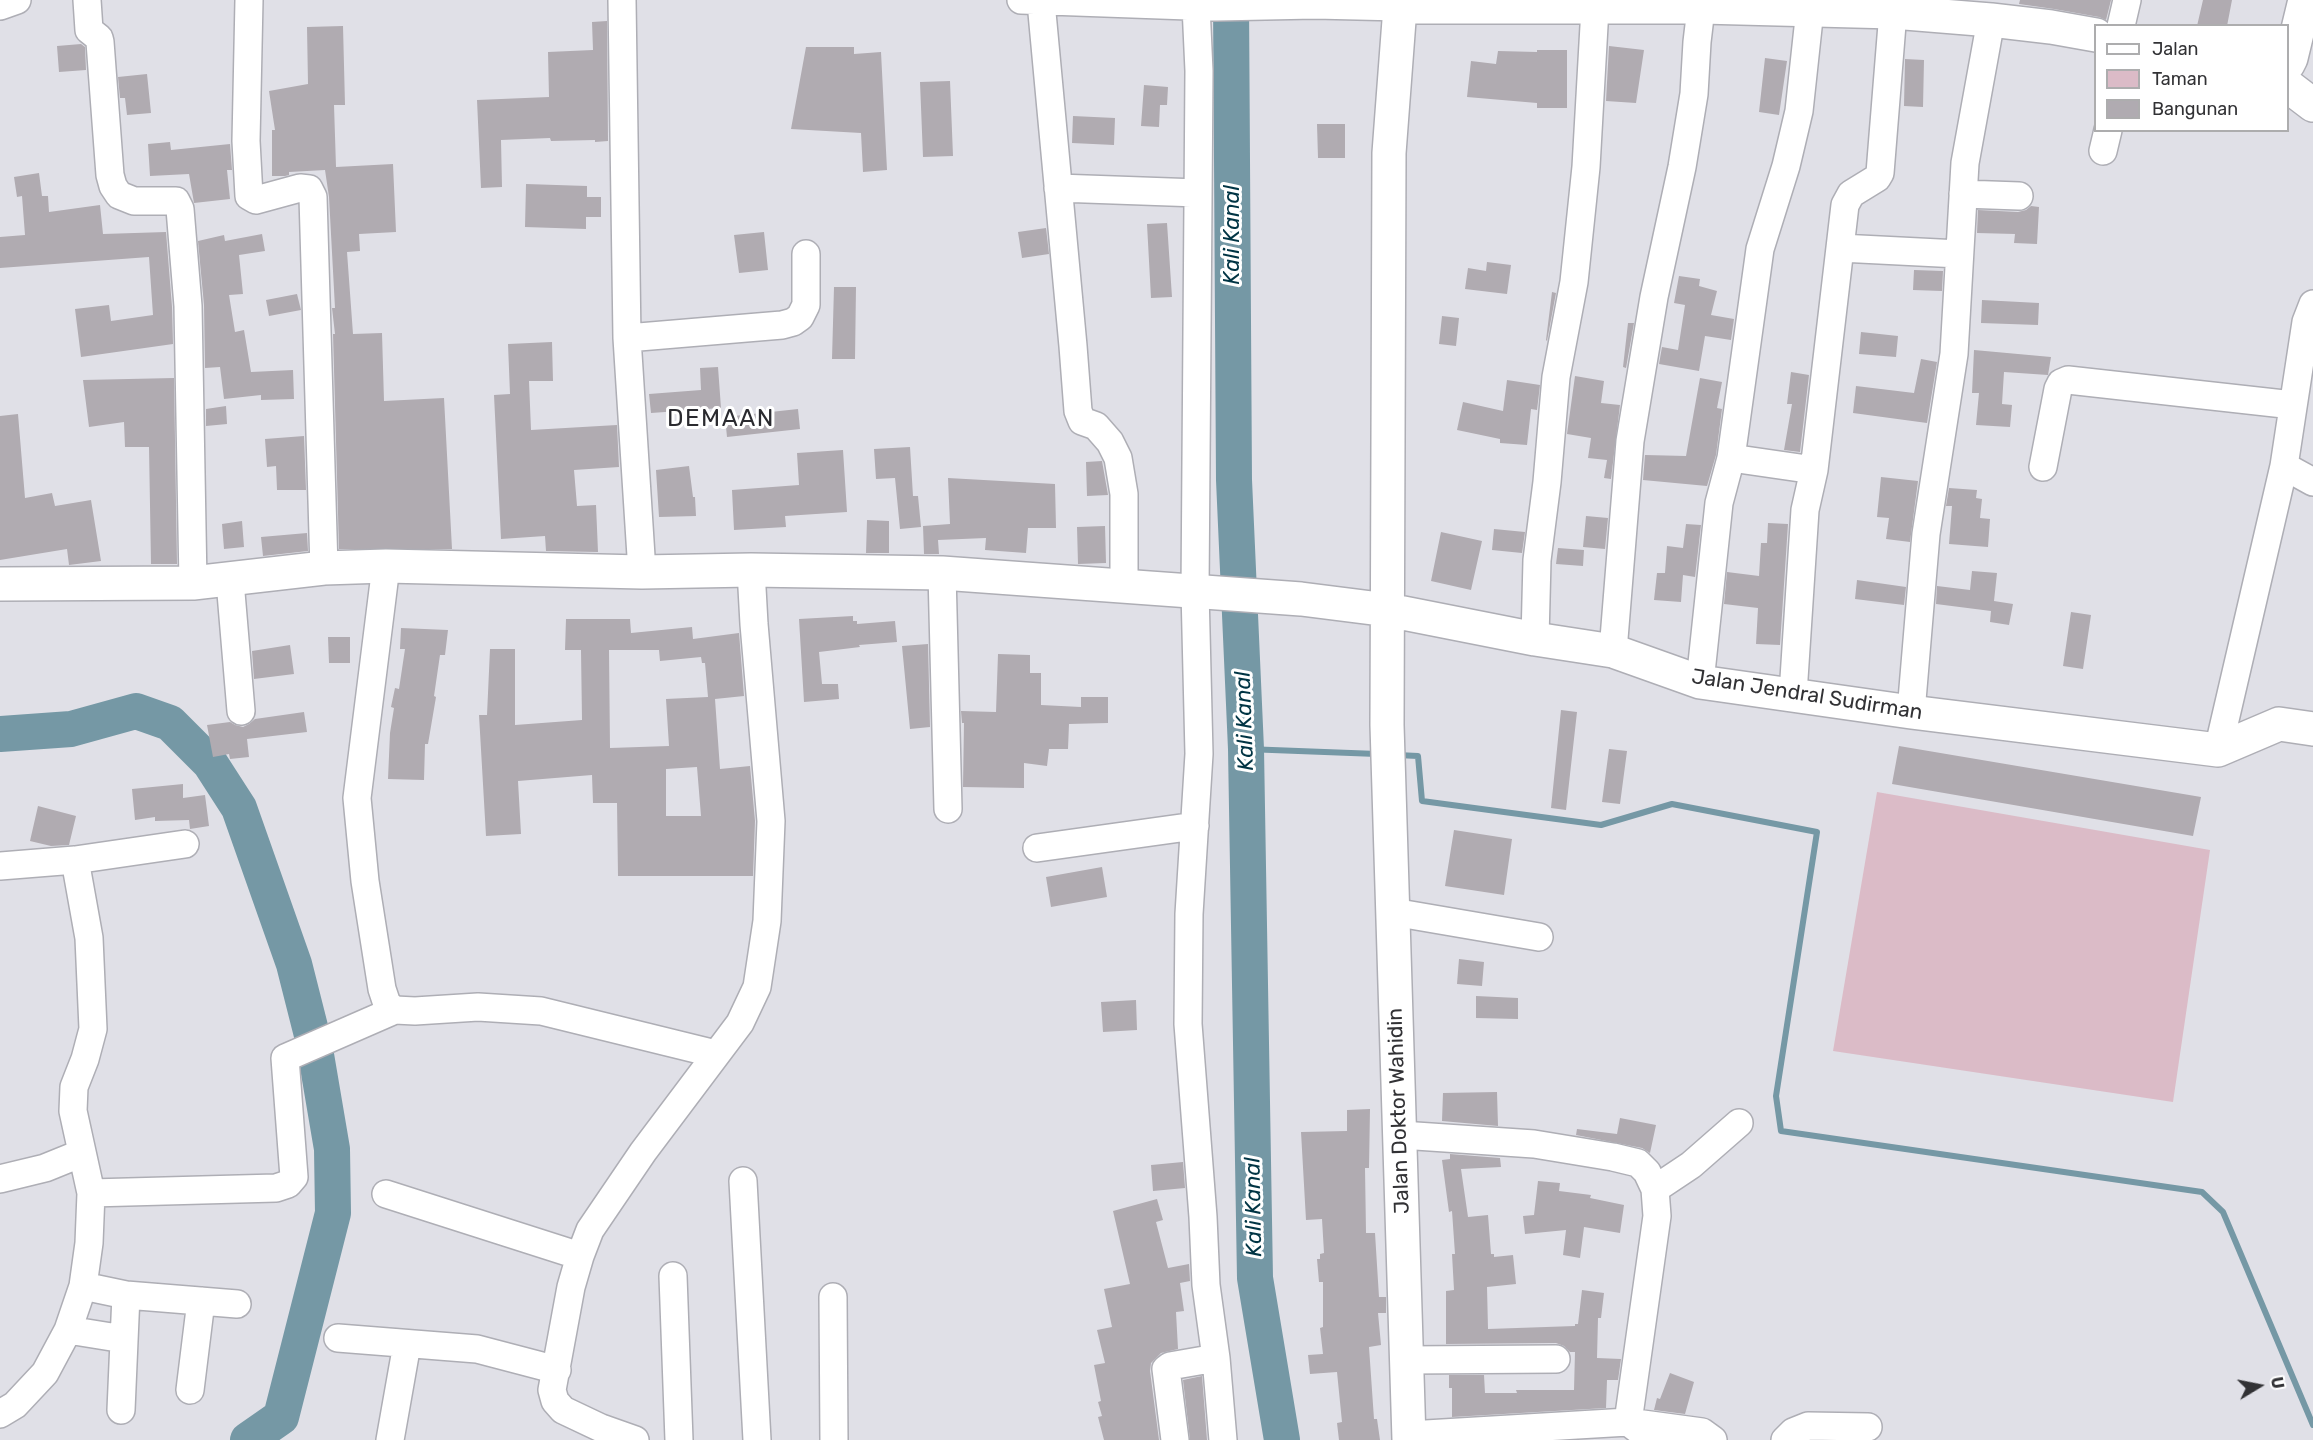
<!DOCTYPE html>
<style>
body{margin:0}
#map{position:relative;width:2313px;height:1440px;overflow:hidden;background:#e0e0e7;font-family:Rubik,sans-serif}
canvas{display:block}
.legend{position:absolute;left:2094px;top:24px;width:195px;height:108px;box-sizing:border-box;background:#fff;border:2px solid #adadae;margin:0;padding:8px 10px;list-style:none;font-size:18px;color:#323235}
.legend li{display:flex;align-items:center;gap:12px;height:30px}
.legend b{width:30px;border:2px solid #adadae}
.north{position:absolute;left:2229px;top:1356px;width:60px;height:60px;-webkit-text-stroke:4px #fff;paint-order:stroke;rotate:80deg;font-size:16px;font-weight:700;line-height:24px;text-align:center;color:#323235}
.north::after{content:'';display:block;margin:auto;width:21px;height:27px;background:#323235;clip-path:polygon(50% 0,100% 100%,50% 72%,0 100%)}
</style>
<div id="map">
<canvas width="2313" height="1440"></canvas>
<ul class="legend">
<li><b style="height:8px;background:#fff"></b>Jalan</li>
<li><b style="height:16px;background:#dbbbc7"></b>Taman</li>
<li><b style="height:16px;background:#b0abb1"></b>Bangunan</li>
</ul>
<div class="north">U</div>
</div>
<script>
const ctx = document.querySelector('canvas').getContext('2d');
ctx.lineJoin = 'round';
function fill(path, color) {
  ctx.fillStyle = color;
  ctx.fill(path, 'evenodd');
}
function shape(rows) {
  const path = new Path2D();
  for (const r of rows) {
    path.moveTo(r[0], r[1]);
    for (let i = 2; i < r.length; i += 2) path.lineTo(r[i], r[i + 1]);
  }
  return path;
}
function strokePath(path, color, width, dash) {
  ctx.strokeStyle = color;
  ctx.lineWidth = width;
  ctx.lineCap = dash ? 'butt' : 'round';
  ctx.setLineDash(dash || []);
  ctx.stroke(path);
}
function drawText(font, color, halo, rows, align = 'center') {
  ctx.font = font + ' Rubik,sans-serif';
  ctx.lineWidth = 6;
  ctx.setLineDash([]);
  ctx.textBaseline = 'middle';
  ctx.strokeStyle = halo;
  ctx.fillStyle = color;
  for (const [text, x, y, turn = 0] of rows) {
    ctx.save();
    ctx.translate(x, y);
    ctx.rotate((+turn || 0) * Math.PI / 180);
    ctx.textAlign = isNaN(turn) ? turn : align;
    if (halo) ctx.strokeText(text, 0, 0);
    ctx.fillText(text, 0, 0);
    ctx.restore();
  }
}
fill(shape([
 [1877,792,2210,850,2173,1102,1833,1051]
]), '#dbbbc7');
strokePath(shape([
 [1246,749,1377,754],
 [1397,755,1418,756,1422,801,1601,825,1672,804,1817,832,1776,1096,1781,1131,2202,1192,2223,1212,2313,1425]
]), '#7598a5', 6);
strokePath(shape([
 [1231,0,1234,480,1246,749,1255,1278,1282,1440],
 [0,734,71,729,136,711,170,723,210,763,239,808,294,964,314,1043,332,1149,333,1213,281,1417,248,1440]
]), '#7598a5', 36);
fill(shape([
 [2020,0,2111,0,2106,20,2099,17,2054,9,2019,4],
 [2203,0,2232,0,2227,26,2197,26],
 [607,21,608,141,595,142,595,140,551,141,550,138,501,140,502,187,481,188,477,100,549,97,548,52,593,50,592,22],
 [343,26,345,105,334,105,336,167,393,164,396,232,359,234,360,251,347,252,353,334,382,333,384,401,444,398,452,549,339,549,333,334,335,334,332,308,335,308,329,197,325,170,289,172,289,175,285,176,272,176,272,130,275,130,269,91,308,84,307,27],
 [81,44,85,47,86,70,59,72,57,46],
 [1609,46,1644,50,1636,103,1606,101],
 [806,47,854,47,854,54,881,52,887,170,863,172,861,133,791,129],
 [1537,50,1567,50,1567,108,1537,108,1537,103,1467,97,1471,61,1496,64,1498,51,1537,52],
 [1765,58,1787,61,1779,115,1759,112],
 [1905,59,1924,60,1923,107,1904,106],
 [147,74,151,113,127,115,125,98,120,98,118,77],
 [950,81,953,156,923,157,920,82],
 [1144,85,1168,87,1167,105,1160,105,1159,127,1141,126],
 [1073,116,1115,118,1114,145,1072,143],
 [1317,124,1345,124,1345,158,1318,158],
 [170,142,171,150,230,144,232,170,227,170,230,199,194,203,189,174,150,176,148,144],
 [39,173,42,196,48,196,49,212,100,205,103,234,166,232,172,307,173,344,81,357,75,309,109,305,111,321,153,315,149,257,0,268,0,237,25,235,22,196,17,197,14,177],
 [526,184,587,186,587,197,601,197,601,217,586,217,586,229,525,227],
 [2031,206,2039,207,2037,244,2014,243,2015,234,1977,233,1978,210,2018,212,2026,210],
 [1167,223,1172,297,1151,298,1147,224],
 [1046,228,1049,254,1022,258,1018,232],
 [764,232,768,270,739,273,734,235],
 [262,234,265,251,239,255,243,294,229,295,235,332,244,330,251,372,293,370,294,399,261,400,261,395,224,399,220,367,205,368,204,305,198,241,224,235,225,241],
 [1487,262,1511,265,1507,294,1465,289,1468,268,1486,271],
 [1914,270,1943,271,1942,291,1913,290],
 [1679,276,1700,279,1699,286,1717,291,1711,315,1734,319,1731,340,1705,336,1699,371,1659,364,1662,347,1678,350,1685,305,1674,303],
 [834,287,856,287,855,359,832,359],
 [1552,292,1556,293,1547,341,1546,340],
 [297,294,301,310,269,316,266,300],
 [1982,300,2039,303,2038,325,1981,323],
 [1442,316,1459,318,1456,346,1439,344],
 [1628,323,1634,323,1626,368,1623,367],
 [1861,332,1898,336,1896,357,1859,354],
 [552,342,553,381,529,381,531,430,617,425,619,467,574,470,577,506,596,505,598,552,546,551,545,536,501,539,494,395,510,394,508,344],
 [1974,350,2051,357,2048,375,2004,372,2002,404,2012,405,2010,427,1976,425,1979,393,1972,393],
 [1921,359,1937,362,1927,423,1853,413,1856,386,1914,393],
 [718,367,721,408,651,413,649,394,701,390,700,368],
 [1791,372,1809,375,1800,452,1784,450,1792,404,1787,404],
 [1575,376,1604,381,1601,403,1620,405,1611,479,1604,478,1607,460,1588,458,1591,438,1567,434],
 [174,378,177,564,151,564,149,447,125,447,124,422,89,427,83,380],
 [1700,378,1722,382,1717,408,1722,409,1716,455,1707,486,1643,480,1645,455,1686,456],
 [1507,380,1540,385,1537,410,1531,409,1527,445,1500,443,1500,439,1457,430,1463,402,1503,411],
 [226,406,227,424,206,426,206,409],
 [798,409,800,429,727,437,725,417],
 [18,414,25,498,52,493,55,506,91,500,101,561,69,565,67,549,0,560,0,416],
 [304,436,306,490,277,490,276,466,267,467,265,439],
 [910,447,913,496,918,496,921,527,900,529,895,478,876,479,874,449],
 [843,450,847,512,785,516,786,527,734,530,732,490,799,485,797,453],
 [1102,461,1108,495,1087,496,1086,462],
 [689,466,693,497,695,497,696,516,659,517,656,470],
 [1881,477,1918,481,1910,542,1886,539,1889,518,1877,517],
 [948,478,1055,484,1056,528,1028,528,1026,553,985,550,986,538,938,540,939,554,924,554,923,526,950,524],
 [1949,488,1977,490,1976,498,1982,499,1980,518,1990,519,1988,547,1949,544,1952,506,1946,506],
 [1586,516,1608,518,1605,549,1583,547],
 [867,520,889,521,889,553,866,553],
 [242,521,244,547,224,549,222,524],
 [1768,523,1788,524,1780,645,1756,644,1758,608,1724,604,1727,572,1759,576,1761,543,1767,543],
 [1686,524,1701,525,1695,577,1683,575,1681,602,1654,600,1657,573,1665,573,1667,546,1683,548],
 [1105,526,1106,563,1078,564,1077,527],
 [1494,529,1525,532,1522,553,1492,550],
 [1441,532,1482,541,1471,590,1431,581],
 [307,533,308,551,263,556,261,537],
 [1558,548,1584,550,1583,566,1556,564],
 [1972,571,1997,573,1994,601,2013,604,2009,625,1990,622,1991,611,1936,604,1937,586,1970,590],
 [1857,580,1906,587,1904,605,1855,599],
 [2071,612,2091,615,2083,669,2063,666],
 [853,616,853,621,857,621,857,624,895,621,897,642,859,645,860,647,819,652,822,684,838,684,839,699,804,702,799,619],
 [566,619,630,619,631,633,692,627,693,639,739,633,744,696,715,699,720,769,750,766,755,821,753,876,618,876,617,803,593,803,592,775,518,781,521,834,486,836,479,715,487,715,490,649,515,649,515,725,582,720,581,650,565,650],
 [609,650,659,650,660,661,701,657,702,663,705,663,708,697,666,699,669,746,610,748],
 [697,767,701,816,666,816,666,769],
 [401,628,448,630,445,655,440,655,434,696,436,697,428,744,425,744,424,780,388,779,390,733,394,708,391,707,395,688,399,689,405,649,400,649],
 [328,637,350,637,350,663,329,663],
 [928,644,930,727,910,729,902,646],
 [290,645,294,674,254,679,252,651],
 [998,654,1030,655,1030,673,1041,673,1041,705,1081,707,1081,697,1108,697,1108,723,1069,724,1068,749,1049,749,1047,766,1024,763,1024,788,963,787,964,723,962,723,961,711,996,712],
 [1561,710,1577,712,1566,810,1551,808],
 [304,712,307,732,247,739,249,757,230,759,229,754,213,757,207,725,230,722,235,725,243,727,249,724,255,719],
 [1899,746,2201,797,2193,836,1892,784],
 [1609,749,1627,751,1620,804,1602,802],
 [183,784,183,798,205,795,209,826,190,829,189,820,155,821,155,817,135,820,132,789],
 [38,806,76,816,69,845,51,846,30,841],
 [1454,830,1512,839,1504,895,1445,886],
 [1102,867,1107,897,1051,907,1046,877],
 [1459,959,1484,962,1482,986,1457,984],
 [1476,996,1518,998,1518,1019,1476,1018],
 [1136,1000,1137,1030,1103,1032,1101,1002],
 [1497,1092,1498,1126,1442,1121,1443,1093],
 [1370,1109,1369,1168,1365,1168,1366,1233,1375,1233,1379,1297,1386,1297,1386,1313,1378,1313,1381,1345,1369,1347,1374,1419,1377,1419,1380,1440,1339,1440,1337,1423,1342,1422,1337,1372,1310,1374,1308,1355,1323,1354,1320,1328,1323,1327,1323,1282,1319,1282,1317,1259,1320,1259,1320,1254,1324,1253,1322,1219,1306,1220,1301,1132,1347,1131,1347,1110],
 [1620,1118,1656,1125,1650,1153,1642,1148,1576,1135,1577,1129,1617,1134],
 [1450,1154,1500,1158,1501,1167,1461,1169,1468,1217,1488,1215,1491,1254,1494,1254,1494,1257,1513,1255,1516,1284,1487,1287,1488,1329,1575,1326,1575,1324,1578,1324,1582,1290,1604,1293,1601,1318,1598,1318,1597,1358,1621,1359,1618,1380,1607,1380,1606,1408,1452,1417,1452,1388,1449,1388,1449,1375,1484,1375,1485,1393,1517,1393,1516,1390,1574,1390,1575,1352,1570,1352,1564,1346,1556,1343,1446,1344,1446,1291,1454,1290,1452,1254,1455,1254,1452,1211,1449,1212,1442,1160,1450,1159],
 [1183,1162,1185,1188,1153,1191,1151,1165],
 [1538,1181,1560,1183,1559,1191,1591,1195,1590,1198,1624,1205,1620,1233,1584,1227,1580,1258,1563,1255,1566,1230,1525,1234,1523,1216,1534,1215],
 [1157,1199,1163,1220,1156,1222,1168,1268,1189,1264,1190,1281,1180,1283,1184,1311,1176,1312,1178,1349,1161,1353,1151,1363,1150,1371,1159,1440,1104,1440,1098,1417,1102,1416,1098,1402,1101,1401,1094,1365,1105,1363,1097,1330,1112,1327,1104,1289,1130,1284,1113,1211],
 [1670,1373,1694,1382,1685,1414,1654,1410,1657,1398,1660,1399],
 [1202,1376,1207,1440,1190,1440,1183,1380]
]), '#b0abb1');
const minor = shape([
 [87,0,89,30,99,38,100,42,110,175,113,186,119,195,134,201,176,201,180,209,188,306,193,583],
 [249,0,246,141,249,196,256,200,300,188,309,189,313,197,324,568],
 [622,0,627,338,642,572],
 [1021,0,1216,7,1315,5,1400,7],
 [1041,2,1073,346,1078,411,1082,421,1096,426,1110,442,1118,458,1124,494,1124,585],
 [0,6,17,0],
 [1196,6,1199,71,1195,591,1199,754,1189,914,1188,1024,1203,1217,1206,1285,1216,1358,1223,1440],
 [2121,26,2127,0],
 [2103,151,2108,130],
 [1058,188,1198,193],
 [1963,194,2019,196],
 [1840,248,1959,254],
 [627,338,782,325,793,322,800,317,806,305,806,254],
 [1731,458,1814,470],
 [2284,466,2313,482],
 [2043,467,2058,389,2061,383,2068,380,2293,405],
 [386,566,357,798,365,881,382,989,387,1004,395,1010,415,1011,478,1007,541,1011,716,1054],
 [942,573,948,809],
 [230,581,241,711],
 [1535,639,1537,560,1547,482,1556,377,1574,282,1586,167,1595,8],
 [1613,651,1630,441,1654,297,1682,167,1694,94,1697,42,1702,0],
 [1700,682,1719,503,1731,458,1760,249,1786,166,1799,111,1811,0],
 [1793,694,1805,510,1814,470,1845,205,1851,194,1877,178,1880,173,1893,12],
 [1911,712,1926,534,1954,354,1965,163,1991,20],
 [2218,750,2284,466,2306,322,2313,304],
 [1037,848,1195,826],
 [0,866,75,860,185,844],
 [1393,912,1539,937],
 [1401,1135,1534,1144,1613,1157,1638,1163,1647,1172,1655,1189,1657,1216,1628,1422,1652,1440],
 [0,1179,45,1168,82,1153],
 [743,1181,757,1440],
 [1655,1189,1691,1165,1739,1123],
 [91,1193,276,1188,288,1184,294,1177,285,1058,395,1010],
 [386,1194,580,1256],
 [673,1276,679,1440],
 [83,1286,126,1295,237,1304],
 [833,1297,834,1440],
 [68,1330,124,1339],
 [338,1338,477,1349,557,1370],
 [1407,1360,1556,1359],
 [190,1390,201,1301],
 [121,1410,126,1295],
 [0,1414,15,1405,45,1373,68,1330,83,1286,89,1243,91,1193,73,1111,74,1087,85,1059,93,1029,89,938,75,860],
 [1409,1435,1628,1422,1702,1432,1713,1440],
 [390,1440,407,1344],
 [635,1440,601,1428,563,1410,555,1401,552,1390,571,1287,580,1256,590,1230,643,1152,740,1023,757,987,767,921,771,821,754,624,751,570],
 [1175,1440,1166,1369,1170,1366,1216,1358],
 [1785,1440,1793,1432,1808,1426,1868,1427]
]);
const major = shape([
 [2288,64,2291,58,2305,0],
 [2288,86,2313,105],
 [0,584,193,583,324,568,386,566,642,572,751,570,942,573,1301,599,1388,610,1535,639,1613,651,1700,682,1911,712,2218,750,2279,724,2313,729],
 [1409,1440,1387,725,1389,153,1400,7,1702,7,1893,12,1991,20,2051,27,2096,35]
]);
strokePath(minor, '#aeaeb5', 30);
strokePath(major, '#aeaeb5', 36);
strokePath(minor, '#fff', 27);
strokePath(major, '#fff', 33);
drawText('21px', '#323235', '#fff', [
 ["Jalan Jendral Sudirman",1807,695,9],
 ["Jalan Doktor Wahidin",1399,1111,-92]
]);
drawText('italic 22px', '#003444', '#fff', [
 ["Kali Kanal",1233,235,-90],
 ["Kali Kanal",1245,721,-92],
 ["Kali Kanal",1254,1207,-91]
]);
ctx.letterSpacing = '1.5px';
drawText('24px', '#2a2a2f', '#fff', [
 ["DEMAAN",721,419]
]);
ctx.letterSpacing = '0px';
</script>
